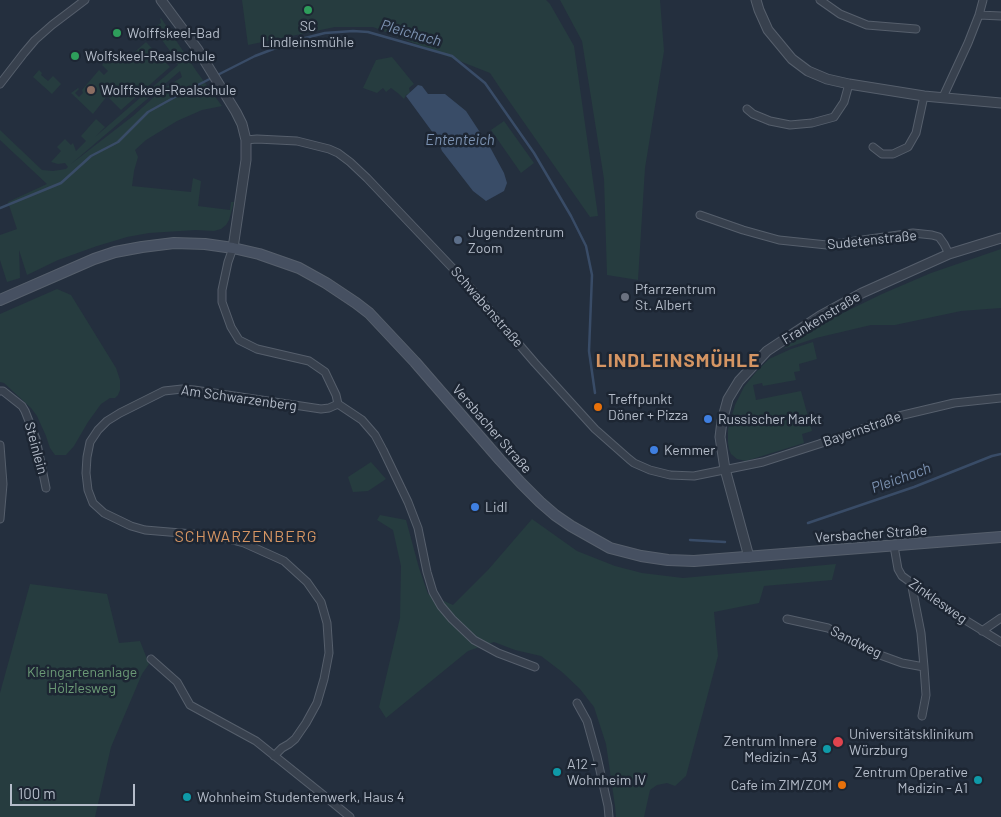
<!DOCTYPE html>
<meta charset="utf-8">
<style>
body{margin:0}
#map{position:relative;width:1001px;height:817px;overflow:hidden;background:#242f3e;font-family:Barlow,sans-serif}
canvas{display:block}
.scale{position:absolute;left:10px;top:784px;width:125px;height:22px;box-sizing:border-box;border:2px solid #b4bcc9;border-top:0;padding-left:6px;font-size:15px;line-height:18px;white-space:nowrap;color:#b4bcc9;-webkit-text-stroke:4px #1d2633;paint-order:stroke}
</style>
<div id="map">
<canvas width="1001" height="817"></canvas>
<div class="scale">100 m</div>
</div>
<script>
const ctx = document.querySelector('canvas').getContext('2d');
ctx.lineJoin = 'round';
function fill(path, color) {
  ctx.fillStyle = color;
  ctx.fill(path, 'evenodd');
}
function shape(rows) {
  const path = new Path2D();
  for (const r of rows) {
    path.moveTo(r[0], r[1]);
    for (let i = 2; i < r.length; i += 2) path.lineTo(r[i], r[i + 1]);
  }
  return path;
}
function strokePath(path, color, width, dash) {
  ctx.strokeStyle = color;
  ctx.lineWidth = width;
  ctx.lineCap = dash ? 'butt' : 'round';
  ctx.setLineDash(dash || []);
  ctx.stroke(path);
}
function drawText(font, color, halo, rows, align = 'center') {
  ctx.font = font + ' Barlow,sans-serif';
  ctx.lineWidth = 5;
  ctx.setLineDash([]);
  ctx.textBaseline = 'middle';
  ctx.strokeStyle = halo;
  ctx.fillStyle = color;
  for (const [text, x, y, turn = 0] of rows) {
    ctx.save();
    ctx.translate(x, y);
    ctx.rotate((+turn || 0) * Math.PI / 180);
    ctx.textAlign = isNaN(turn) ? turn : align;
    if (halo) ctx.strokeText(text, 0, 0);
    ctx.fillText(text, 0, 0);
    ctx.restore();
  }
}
fill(shape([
 [242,0,546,0,550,4,574,46,598,216,590,217,500,88,490,73,373,27,335,27,248,45],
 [560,0,660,0,664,51,645,168,638,280,607,275,604,179,582,41],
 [161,18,197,72,222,106,202,110,177,121,146,140,135,150,138,157,134,171,132,186,191,192,193,178,201,181,198,206,230,210,231,202,234,202,229,220,226,225,221,229,214,231,196,230,149,233,127,237,97,246,58,260,27,275,19,250,20,278,7,282,0,260,0,235,17,229,8,202,47,184,0,140,0,130,42,170,53,171,66,169,68,167,65,163,58,164,51,162,61,151,57,147,65,139,71,145,73,143,76,151,86,141,81,136,96,119,105,127,95,137,178,65,173,55,153,28,161,23,160,19],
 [180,71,182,77,163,89,133,116,71,164],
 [146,42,170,67,121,110,107,96,93,114,71,93,78,88,79,89,75,93,79,97,83,93,82,90,99,70,104,75,108,71,102,65,107,59,112,63,125,51,130,56],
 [392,57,414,84,409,88,410,93,406,95,404,99,399,94,391,88,386,92,383,88,377,93,363,88,376,60],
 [39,70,42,73,41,75,48,81,53,76,61,84,52,94,33,77],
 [504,121,534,163,521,173,491,130],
 [1001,249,1001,308,961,311,895,325,871,325,816,338,783,349,812,328,882,294,931,273],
 [57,289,71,295,116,368,120,380,120,390,118,395,115,398,110,398,101,404,88,422,74,446,66,455,55,455,50,448,46,436,37,416,31,408,4,383,0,382,0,314],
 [813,342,817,359,799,364,800,371,794,372,796,380,763,386,762,383,753,385,756,400,801,391,812,431,802,434,804,443,746,461,737,459,731,454,729,449,728,443,728,429,735,405,744,387,756,372,769,359,791,349],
 [371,462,386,479,368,491,353,492,348,477],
 [380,515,406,520,419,568,428,594,453,605,488,570,532,519,577,551,615,566,642,573,683,578,836,564,832,580,764,586,759,603,714,612,718,656,686,776,675,786,667,783,657,785,650,790,644,817,616,817,615,806,606,744,594,707,580,689,562,672,541,656,515,650,494,642,468,651,386,718,379,707,400,618,401,566,393,530,377,520],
 [30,584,107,594,119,643,140,641,149,664,142,674,111,747,95,817,0,817,0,693]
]), '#263c3f');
fill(shape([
 [418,85,422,86,428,94,445,94,466,111,491,149,504,173,507,183,504,191,486,201,473,191,442,151,436,137,406,96]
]), '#394c67');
strokePath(shape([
 [0,208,61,183,91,156,118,142,148,112,184,92,255,56,297,40,325,33,353,31,368,32,452,56,485,83,534,153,571,216,586,246,592,275,589,351,595,393],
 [808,523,914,487,992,456,1001,454],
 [690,540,725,542]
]), '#394c67', 2.5);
const minor = shape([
 [820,0,840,14,867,25,916,29],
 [979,15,1001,16],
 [0,84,24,53,35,40,52,25,85,0],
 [943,97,968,43,979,15,983,0],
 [747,109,753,114,770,121,790,125,812,123,834,117,844,102,849,84],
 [246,140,257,139,297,141,329,149,338,153,350,162,367,178,462,278,535,363,595,429,629,459,634,463,650,470,670,475,694,476,763,462,819,444,899,416,954,403,1001,398],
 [873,147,882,154,893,154,908,147,916,133,924,96],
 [700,215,743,230,779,240,827,245,913,233,932,235,939,237,944,244,949,254],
 [233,248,228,262,222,290,222,302,231,327,239,340,257,349,309,361,325,372,336,395,338,404,362,420,375,435,383,450,408,502,418,528,427,572,433,592,441,606,452,619,474,640,498,653,535,667],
 [0,391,3,391,22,406,25,411,36,439,46,488],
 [0,445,3,484,0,519],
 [894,546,898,569,902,576,949,610,1001,642],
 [911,582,921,633,924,667,926,695,922,716],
 [787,619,828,628,880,655,902,663,924,667],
 [982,631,1001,618],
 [151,659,177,682,190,705,256,741,327,798,350,817],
 [577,703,587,721,597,757,608,806,609,817],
 [274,756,282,748,289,744,295,739,306,723,317,703,324,679,329,653,327,623,321,602,307,582,284,561,244,543,217,536,145,530,131,526,104,513,93,503,88,490,86,473,87,457,90,442,98,430,107,421,120,413,164,391,182,389,194,390,321,409,329,408,338,404]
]);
const tertiary = shape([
 [161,0,198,50,236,112,242,124,246,140,246,160,233,248],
 [756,0,759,10,768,30,792,59,808,71,827,79,849,84,924,96,1001,103],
 [749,557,725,469,720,437,722,421,728,399,739,381,767,351,820,316,862,293,949,254,1001,238]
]);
const secondary = shape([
 [0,300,94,259,115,252,142,247,174,243,205,244,233,248,259,254,299,268,326,283,356,303,369,313,415,362,500,460,521,483,540,502,555,515,571,526,610,548,641,556,668,560,694,561,1001,537]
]);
strokePath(minor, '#565f6c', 9);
strokePath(tertiary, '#565f6c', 11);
strokePath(secondary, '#565f6c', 12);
strokePath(minor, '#38414e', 7);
strokePath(tertiary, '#38414e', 9);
strokePath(secondary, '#465061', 10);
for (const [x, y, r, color] of [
 [308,10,5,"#2e9e5b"],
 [117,33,5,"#2e9e5b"],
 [75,56,5,"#2e9e5b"],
 [91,90,5,"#8d6e63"],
 [458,240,5,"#5c6f8a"],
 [625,297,5,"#6b7280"],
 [598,407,5,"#e8710a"],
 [708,419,5,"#3f7fe0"],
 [654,450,5,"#3f7fe0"],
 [475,507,5,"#3f7fe0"],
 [838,742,6,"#e0444e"],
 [827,749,5,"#0f9aa8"],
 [557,772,5,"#0f9aa8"],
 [978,780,5,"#0f9aa8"],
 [842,785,5,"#e8710a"],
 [187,797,5,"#0f9aa8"]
]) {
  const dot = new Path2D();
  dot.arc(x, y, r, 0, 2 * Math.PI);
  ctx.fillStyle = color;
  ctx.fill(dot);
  strokePath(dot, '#1d2633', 2);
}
drawText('14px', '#b4bcc9', '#1d2633', [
 ["SC",308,26,"center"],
 ["Lindleinsmühle",308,42,"center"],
 ["Wolffskeel-Bad",127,33],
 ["Wolfskeel-Realschule",85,56],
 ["Wolffskeel-Realschule",101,90],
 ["Jugendzentrum",468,232],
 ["Zoom",468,248],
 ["Pfarrzentrum",635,289],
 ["St. Albert",635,305],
 ["Treffpunkt",608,399],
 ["Döner + Pizza",608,415],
 ["Russischer Markt",718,419],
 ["Kemmer",664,450],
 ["Lidl",485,507],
 ["Universitätsklinikum",849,734],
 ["Würzburg",849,750],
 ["Zentrum Innere",817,741,"right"],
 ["Medizin - A3",817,757,"right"],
 ["A12 -",567,764],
 ["Wohnheim IV",567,780],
 ["Zentrum Operative",968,772,"right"],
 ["Medizin - A1",968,788,"right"],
 ["Cafe im ZIM/ZOM",832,785,"right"],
 ["Wohnheim Studentenwerk, Haus 4",197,797]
], 'left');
drawText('14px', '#b4bcc9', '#1d2633', [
 ["Sudetenstraße",872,240,-6],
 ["Schwabenstraße",487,307,49],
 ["Frankenstraße",821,318,-31],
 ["Am Schwarzenberg",239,398,8],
 ["Versbacher Straße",492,429,49],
 ["Bayernstraße",862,429,-19],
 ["Steinlein",36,448,75],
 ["Versbacher Straße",871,534,-4],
 ["Zinklesweg",938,601,35],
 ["Sandweg",856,642,26]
]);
drawText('14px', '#6b9a76', '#1d2633', [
 ["Kleingartenanlage",82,672],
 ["Hölzlesweg",82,688]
]);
drawText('italic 15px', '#7c92b1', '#1d2633', [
 ["Pleichach",411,33,16],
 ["Ententeich",460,140],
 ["Pleichach",901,478,-20]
]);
ctx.letterSpacing = '1px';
drawText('16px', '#d59563', '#1d2633', [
 ["SCHWARZENBERG",246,537]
]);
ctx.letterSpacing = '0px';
ctx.letterSpacing = '1px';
drawText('bold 19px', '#d59563', '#1d2633', [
 ["LINDLEINSMÜHLE",678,361]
]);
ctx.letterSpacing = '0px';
</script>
